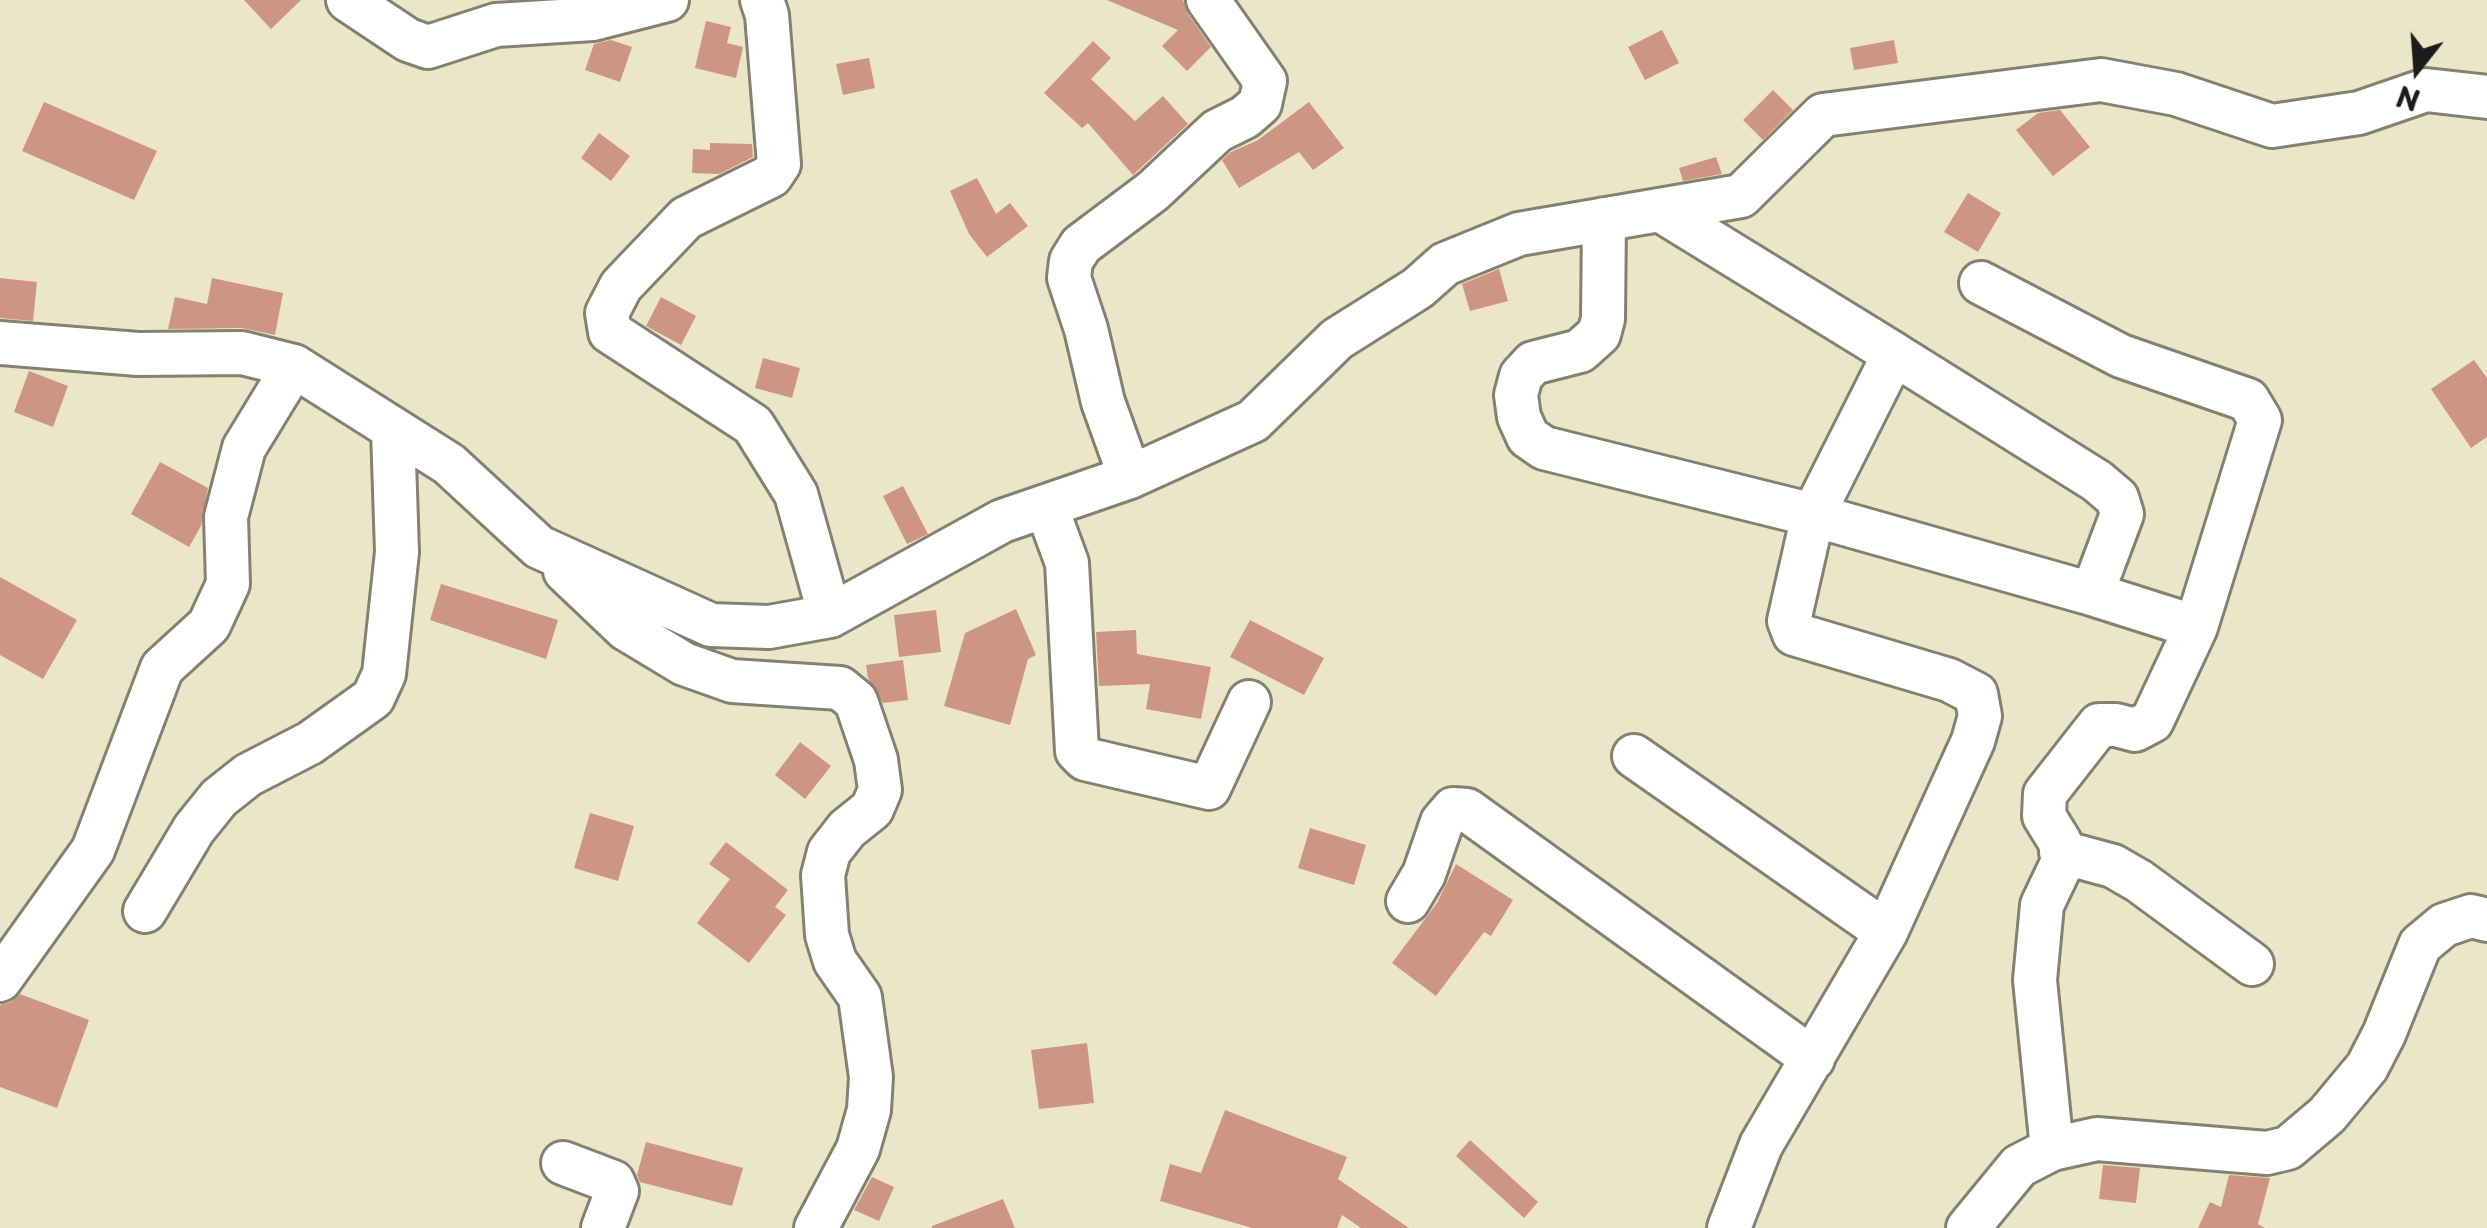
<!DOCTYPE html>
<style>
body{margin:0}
#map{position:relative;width:2487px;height:1228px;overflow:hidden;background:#ece6c8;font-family:"Playpen Sans",sans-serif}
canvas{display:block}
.north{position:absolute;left:2367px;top:20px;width:100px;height:100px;-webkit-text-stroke:8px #fff;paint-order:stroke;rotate:197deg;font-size:28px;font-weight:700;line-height:40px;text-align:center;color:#1c1c1c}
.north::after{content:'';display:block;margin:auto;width:35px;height:45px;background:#1c1c1c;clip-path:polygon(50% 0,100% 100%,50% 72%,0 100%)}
</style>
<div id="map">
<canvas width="2487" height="1228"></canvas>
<div class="north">N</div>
</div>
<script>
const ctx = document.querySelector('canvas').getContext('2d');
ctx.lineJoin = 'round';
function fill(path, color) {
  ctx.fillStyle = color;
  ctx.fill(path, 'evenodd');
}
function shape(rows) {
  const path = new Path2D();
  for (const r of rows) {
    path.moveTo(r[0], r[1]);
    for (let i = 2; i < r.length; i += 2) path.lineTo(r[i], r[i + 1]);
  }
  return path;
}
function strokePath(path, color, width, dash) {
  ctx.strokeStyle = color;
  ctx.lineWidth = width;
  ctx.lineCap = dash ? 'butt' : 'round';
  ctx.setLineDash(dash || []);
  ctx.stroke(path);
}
fill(shape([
 [244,0,301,0,271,29],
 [1107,0,1183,0,1188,14,1211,47,1187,71,1162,46,1178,30],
 [706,21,731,27,727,43,743,47,736,78,695,68],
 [1662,30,1679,63,1645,80,1628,47],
 [611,40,632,47,620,82,585,70,594,44],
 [1894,40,1898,63,1854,70,1850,48],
 [1093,41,1111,58,1091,79,1135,121,1163,96,1188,124,1133,175,1088,123,1082,128,1044,93],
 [869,58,875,88,843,95,836,64],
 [1773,90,1793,110,1763,140,1743,120],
 [44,102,157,151,134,200,22,151],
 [1309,102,1344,148,1313,170,1299,152,1239,188,1222,160,1231,152,1258,140],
 [2060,110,2090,147,2053,176,2016,130,2038,113],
 [599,133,630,156,611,181,581,158],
 [710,143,752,144,753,157,719,174,692,173,693,149,710,150],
 [1716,157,1722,174,1683,181,1679,168],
 [977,178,996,214,1010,203,1028,226,987,257,969,234,950,191],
 [1968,193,2001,213,1978,252,1944,232],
 [1499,269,1508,301,1470,311,1462,284],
 [0,278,37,282,33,321,0,318],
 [212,278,283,293,275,335,242,328,168,329,175,297,207,304],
 [661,297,696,316,681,345,646,326],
 [763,358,800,368,792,398,755,388],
 [2474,360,2487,378,2487,437,2471,448,2431,389],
 [29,371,68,386,53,427,14,412],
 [160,462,208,488,201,526,189,547,131,514],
 [903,486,928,534,907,544,883,496],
 [0,577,77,620,43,679,0,655],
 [441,584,558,620,546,659,430,620],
 [1016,609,1036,655,1028,659,1010,725,944,706,965,633],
 [936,610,941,652,899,657,894,615],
 [1250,620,1324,658,1304,695,1230,657],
 [1136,630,1137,654,1211,667,1201,719,1146,709,1150,684,1099,686,1096,632],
 [903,660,908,700,883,703,868,678,866,665],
 [800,742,831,766,805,799,775,775],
 [590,813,634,826,618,881,574,868],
 [1310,828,1366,845,1354,885,1298,868],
 [726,842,788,890,775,907,786,915,749,963,697,923,730,879,709,864],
 [1456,864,1513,900,1491,936,1484,932,1436,996,1392,963,1437,903],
 [20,994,89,1020,57,1108,0,1087,0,1005,11,1002],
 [1087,1043,1094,1103,1039,1109,1031,1050],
 [1225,1110,1347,1157,1338,1179,1409,1228,1361,1228,1342,1215,1337,1228,1252,1228,1160,1201,1170,1164,1201,1173],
 [1470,1140,1538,1202,1524,1218,1456,1156],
 [646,1142,743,1168,732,1206,640,1182,637,1175],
 [2103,1165,2140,1168,2136,1203,2099,1199],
 [2229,1175,2270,1178,2258,1224,2265,1228,2198,1228,2210,1202,2221,1207],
 [872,1177,894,1187,879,1221,854,1210],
 [1003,1199,1015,1228,932,1228,932,1226]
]), '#ce9583');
const minor = shape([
 [348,0,408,40,428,47,496,25,593,19,667,0],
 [762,0,767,15,779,164,771,176,686,218,621,286,607,313,610,332,753,425,796,494,830,616],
 [1660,210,1894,354],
 [1604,219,1603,319,1599,334,1580,351,1533,363,1521,376,1516,395,1519,417,1528,437,1544,448,1813,515,2092,594,2122,514,2117,498,2097,481,1894,354,1813,515,1789,621,1794,634,1949,680,1976,694,1980,716,1973,741,1886,932,1761,1145,1729,1228],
 [1981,283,2121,356,2248,400,2260,420,2196,627],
 [0,343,138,354,242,353,294,366,449,464,539,547,711,625,769,627,830,616,1002,521,1130,477,1253,421,1337,339,1418,288,1445,264,1519,234,1741,196,1823,115,2101,80,2176,94,2272,126,2359,113,2426,90,2487,97],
 [1130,477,1103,402,1086,329,1069,278,1071,261,1081,245,1153,191,1217,131,1245,117,1260,104,1265,81,1208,0],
 [1046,506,1067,563,1077,751,1085,759,1209,788,1249,702],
 [565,571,626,629,684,664,732,681,840,688,856,701,876,760,880,790,872,809,847,829,829,852,823,875,827,935,835,961,860,997,871,1077,869,1110,858,1149,816,1228],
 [1634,756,1886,932],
 [2061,852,2113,866,2139,881,2252,964],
 [1408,901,1424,874,1442,822,1453,809,1467,810,1813,1059],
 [145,911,194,829,219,798,248,775,310,743,373,698,384,674,397,552,393,430],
 [0,980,93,850,162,668,209,625,228,584,226,517,244,448,294,366],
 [2052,1149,2035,980,2042,905,2063,861,2060,842,2044,816,2045,794,2099,725,2116,725,2135,730,2152,721,2196,627,2092,594],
 [563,1163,613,1182,617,1191,603,1228],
 [1968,1228,2019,1166,2052,1149,2097,1139,2267,1153,2288,1148,2327,1115,2367,1067,2384,1034,2420,945,2444,925,2471,916,2487,920]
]);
strokePath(minor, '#848172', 48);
strokePath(minor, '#fff', 42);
</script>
